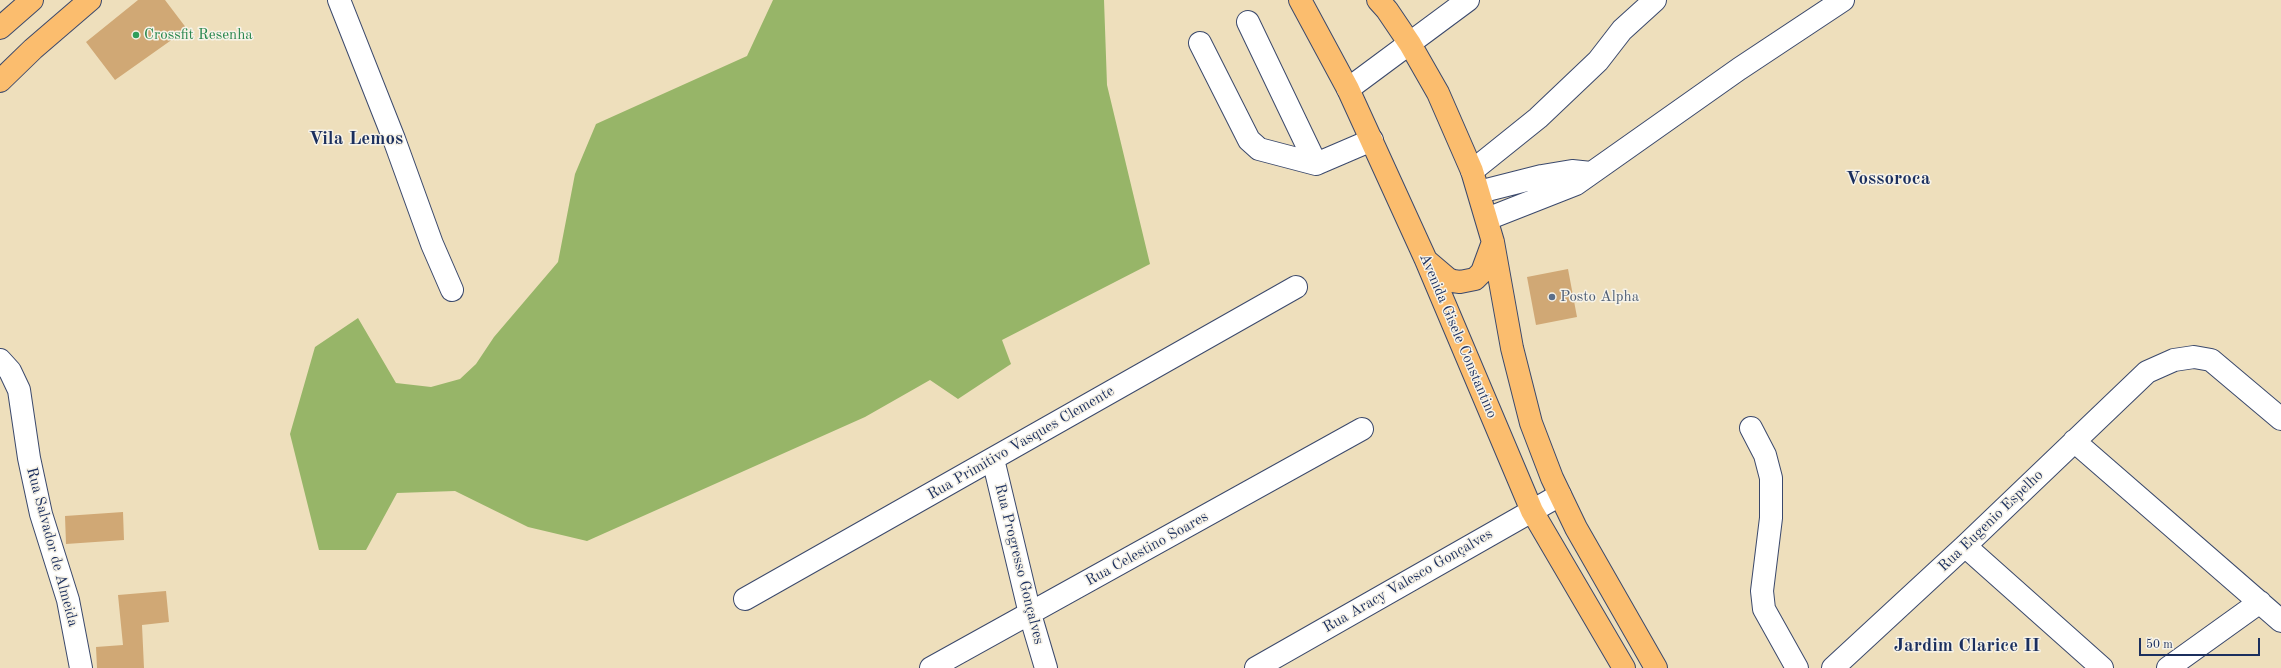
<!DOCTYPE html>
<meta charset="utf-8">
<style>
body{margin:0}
#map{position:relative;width:2281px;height:668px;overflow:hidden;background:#eedfbc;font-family:"Old Standard TT",serif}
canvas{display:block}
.scale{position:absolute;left:2139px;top:638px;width:121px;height:18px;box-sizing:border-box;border:2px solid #1b2f5e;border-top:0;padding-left:5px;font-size:12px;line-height:14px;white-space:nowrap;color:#1b2f5e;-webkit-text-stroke:3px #f7f3e8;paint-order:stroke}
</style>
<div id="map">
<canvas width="2281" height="668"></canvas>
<div class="scale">50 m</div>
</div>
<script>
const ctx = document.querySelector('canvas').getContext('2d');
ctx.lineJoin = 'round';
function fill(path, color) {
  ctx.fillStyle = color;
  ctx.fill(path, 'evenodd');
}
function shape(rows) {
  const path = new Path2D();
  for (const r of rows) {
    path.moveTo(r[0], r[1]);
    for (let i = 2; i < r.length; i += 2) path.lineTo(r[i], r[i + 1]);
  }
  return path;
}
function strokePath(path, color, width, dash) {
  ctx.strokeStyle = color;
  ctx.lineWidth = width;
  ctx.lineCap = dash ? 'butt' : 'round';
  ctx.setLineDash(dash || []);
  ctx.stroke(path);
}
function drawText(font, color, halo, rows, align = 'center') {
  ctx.font = font + ' "Old Standard TT",serif';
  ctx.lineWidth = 3;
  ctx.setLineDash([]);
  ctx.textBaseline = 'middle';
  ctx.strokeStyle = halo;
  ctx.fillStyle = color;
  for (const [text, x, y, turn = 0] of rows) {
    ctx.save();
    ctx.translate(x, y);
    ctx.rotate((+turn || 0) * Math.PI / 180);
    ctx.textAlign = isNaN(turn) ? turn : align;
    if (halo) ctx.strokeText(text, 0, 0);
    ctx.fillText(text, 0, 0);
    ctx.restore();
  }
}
fill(shape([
 [773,0,1104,0,1107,85,1150,264,1002,340,1011,364,958,399,930,380,865,417,587,541,528,527,455,491,397,493,366,550,319,550,290,434,315,347,358,318,396,383,431,387,460,379,476,364,494,337,558,262,575,174,596,124,747,56]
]), '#97b568');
fill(shape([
 [138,0,165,0,187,29,115,80,86,42],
 [1568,269,1577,317,1536,325,1527,277],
 [123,512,124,540,66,544,65,516],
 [166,591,169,622,142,625,144,668,97,668,96,647,123,645,118,595]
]), '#d0a875');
const minor = shape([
 [339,0,394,139,432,244,452,290],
 [1248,22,1316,164],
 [1200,43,1249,140,1259,149,1316,164,1372,140],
 [1348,89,1468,0],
 [1472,171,1538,118,1598,61,1622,30,1655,0],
 [1479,192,1542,176,1572,171,1591,173],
 [1487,219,1576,184,1739,69,1843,0],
 [0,360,10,371,19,390,29,458,41,514,68,600,81,668],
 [1751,428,1765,455,1771,478,1771,518,1762,591,1764,609,1797,668],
 [2074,441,2281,621],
 [993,459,1030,614,1046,668],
 [1965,546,2102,668],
 [745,599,1296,287],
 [931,668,1362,429],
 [1256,668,1560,495],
 [1833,668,1965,546,2147,372,2174,360,2194,357,2211,360,2281,419],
 [2168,668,2260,602]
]);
const major = shape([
 [1300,0,1348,89,1426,260,1532,511,1624,668],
 [1378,0,1387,10,1410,44,1438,93,1472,171,1493,242,1512,348,1531,423,1552,478,1576,528,1656,668],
 [0,28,32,0],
 [0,81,33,49,90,0],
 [1428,262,1448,279,1453,281,1460,282,1475,279,1482,272,1493,242]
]);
strokePath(minor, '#3b496c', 24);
strokePath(major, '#3b496c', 24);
strokePath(minor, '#fff', 22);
strokePath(major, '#fbbd6e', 22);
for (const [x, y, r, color] of [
 [136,35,4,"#2e9e5b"],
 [1552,297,4,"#5c6f8a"]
]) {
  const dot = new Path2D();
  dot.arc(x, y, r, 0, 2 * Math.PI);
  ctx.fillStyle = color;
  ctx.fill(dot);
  strokePath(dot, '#f7f3e8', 1.5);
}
drawText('15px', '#27864d', '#f7f3e8', [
 ["Crossfit Resenha",144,35]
], 'left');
drawText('15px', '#4e5e75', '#f7f3e8', [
 ["Posto Alpha",1560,297]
], 'left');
drawText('15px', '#1b2f5e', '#f7f3e8', [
 ["Avenida Gisele Constantino",1458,336,67],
 ["Rua Primitivo Vasques Clemente",1021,443,-30],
 ["Rua Eugenio Espelho",1991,521,-44],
 ["Rua Salvador de Almeida",52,547,75],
 ["Rua Celestino Soares",1147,549,-29],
 ["Rua Progresso Gonçalves",1019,564,76],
 ["Rua Aracy Valesco Gonçalves",1408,581,-30]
]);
drawText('bold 19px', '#1b2f5e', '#f7f3e8', [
 ["Vila Lemos",356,139],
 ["Vossoroca",1888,179],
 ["Jardim Clarice II",1967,646]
]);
</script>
